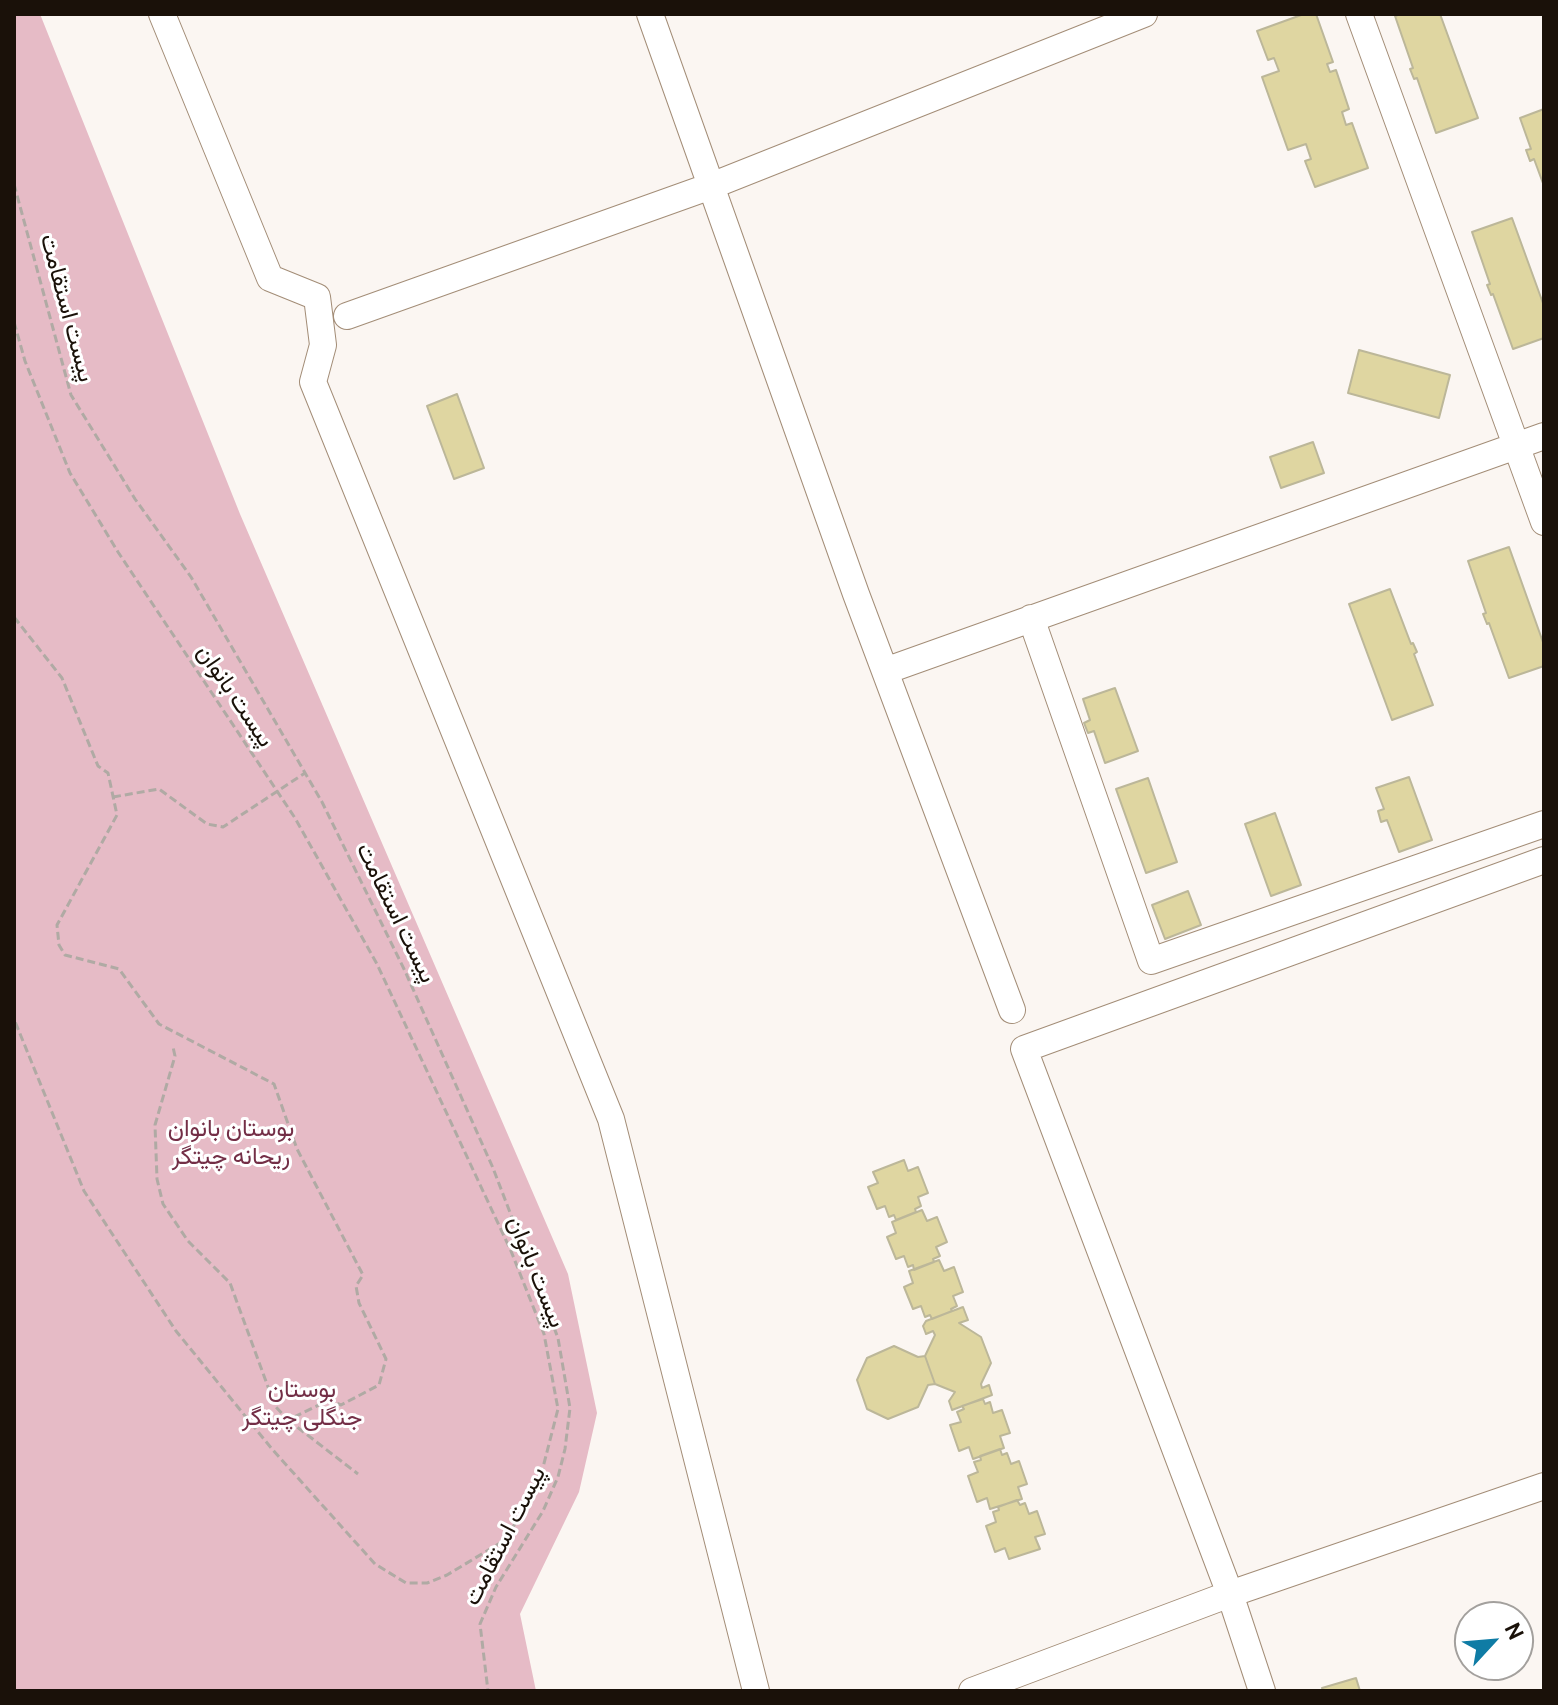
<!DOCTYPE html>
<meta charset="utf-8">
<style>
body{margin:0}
#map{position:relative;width:1558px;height:1705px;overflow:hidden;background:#fbf6f2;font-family:Cabin,sans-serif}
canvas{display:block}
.frame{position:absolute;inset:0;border:16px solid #1a1109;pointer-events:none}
.north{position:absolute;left:1454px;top:1601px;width:80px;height:80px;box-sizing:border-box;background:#fff;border:2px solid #a3a09d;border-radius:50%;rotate:64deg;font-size:22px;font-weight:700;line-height:32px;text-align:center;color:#1a1109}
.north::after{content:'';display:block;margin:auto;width:28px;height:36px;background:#0f7ca5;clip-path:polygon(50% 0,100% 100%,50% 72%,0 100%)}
</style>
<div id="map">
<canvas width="1558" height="1705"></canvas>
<div class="frame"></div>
<div class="north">N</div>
</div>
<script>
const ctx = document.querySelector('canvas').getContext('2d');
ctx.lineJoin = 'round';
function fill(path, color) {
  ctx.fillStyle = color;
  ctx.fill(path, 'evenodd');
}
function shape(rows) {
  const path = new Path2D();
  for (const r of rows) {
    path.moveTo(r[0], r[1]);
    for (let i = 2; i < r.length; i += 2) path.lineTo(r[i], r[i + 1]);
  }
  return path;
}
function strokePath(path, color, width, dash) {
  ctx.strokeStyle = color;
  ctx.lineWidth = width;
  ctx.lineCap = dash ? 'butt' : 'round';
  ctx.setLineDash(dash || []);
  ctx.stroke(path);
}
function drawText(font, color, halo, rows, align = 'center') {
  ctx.font = font + ' Cabin,Vazirmatn,sans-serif';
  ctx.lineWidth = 6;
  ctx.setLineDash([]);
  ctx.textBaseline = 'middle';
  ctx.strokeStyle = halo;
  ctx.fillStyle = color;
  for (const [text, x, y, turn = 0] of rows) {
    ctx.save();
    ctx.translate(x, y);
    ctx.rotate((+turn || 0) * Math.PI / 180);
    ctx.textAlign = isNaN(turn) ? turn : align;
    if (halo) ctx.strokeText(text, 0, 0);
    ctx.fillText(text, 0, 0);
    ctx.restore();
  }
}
fill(shape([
 [14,14,40,14,240,514,568,1274,597,1413,579,1492,520,1614,536,1691,14,1691]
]), '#e6bbc6');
const building = shape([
 [1304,14,1316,14,1333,62,1327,64,1330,72,1336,70,1349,109,1342,112,1346,125,1352,123,1368,168,1315,187,1305,161,1311,159,1306,144,1288,150,1262,77,1279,71,1274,58,1268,60,1257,31,1304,14],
 [1401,14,1440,14,1478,118,1436,133,1417,78,1414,79,1410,69,1413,68,1395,16,1401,14],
 [1544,109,1544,186,1534,159,1530,161,1526,150,1531,149,1520,118,1544,109],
 [1512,218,1544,306,1544,338,1513,349,1493,294,1491,295,1487,285,1490,284,1472,232,1512,218],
 [1359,350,1450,375,1439,418,1348,393,1359,350],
 [457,394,484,468,454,479,427,406,457,394],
 [1313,442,1324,473,1281,488,1270,457,1313,442],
 [1509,547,1544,645,1544,666,1509,678,1489,623,1487,624,1483,614,1486,613,1468,561,1509,547],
 [1390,589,1411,644,1413,643,1417,652,1414,654,1433,705,1392,720,1349,604,1390,589],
 [1115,688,1138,751,1105,763,1094,731,1088,733,1084,723,1090,720,1083,699,1115,688],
 [1409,777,1432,840,1399,852,1387,820,1381,822,1378,811,1384,809,1376,788,1409,777],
 [1148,778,1177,862,1146,873,1116,789,1148,778],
 [1275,813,1301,885,1271,896,1245,824,1275,813],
 [1188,891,1201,925,1165,939,1152,905,1188,891],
 [904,1160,908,1171,918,1167,928,1193,918,1197,921,1206,915,1209,916,1212,896,1220,894,1215,889,1217,885,1206,877,1209,868,1187,878,1183,873,1172,904,1160],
 [922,1210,927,1221,937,1217,947,1242,936,1247,940,1256,933,1259,934,1262,914,1270,913,1265,908,1267,904,1256,896,1259,887,1237,896,1233,892,1222,922,1210],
 [939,1260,944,1271,954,1267,963,1292,953,1296,957,1306,951,1309,952,1311,932,1319,930,1315,925,1317,921,1306,913,1309,904,1287,913,1283,909,1271,939,1260],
 [963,1307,968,1320,959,1323,981,1337,991,1363,981,1384,982,1388,989,1385,992,1395,952,1410,949,1401,955,1392,935,1384,925,1356,935,1335,933,1331,926,1334,923,1326,926,1321,963,1307],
 [894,1346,918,1357,925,1356,935,1384,928,1385,918,1407,888,1419,867,1409,857,1380,867,1358,894,1346],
 [983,1399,985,1404,990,1402,993,1413,1002,1410,1010,1433,1000,1436,1004,1448,973,1459,969,1447,959,1451,950,1425,961,1422,957,1412,964,1409,962,1406,983,1399],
 [1000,1449,1002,1455,1007,1453,1011,1464,1019,1461,1027,1484,1018,1487,1022,1499,990,1509,987,1498,977,1502,968,1476,978,1472,974,1462,981,1460,980,1456,1000,1449],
 [1017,1500,1020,1505,1025,1503,1029,1514,1037,1511,1045,1534,1035,1537,1040,1549,1009,1559,1005,1548,995,1552,986,1526,996,1522,993,1512,999,1510,998,1507,1017,1500],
 [1356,1678,1360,1691,1323,1691,1322,1688,1356,1678]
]);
fill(building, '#dfd6a1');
strokePath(building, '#bcb799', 2);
const minor = shape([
 [162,14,270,278,317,297,323,345,313,382,611,1119,756,1691],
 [650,14,856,594,1012,1010],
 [1359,14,1544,522],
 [347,316,711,186,1144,14],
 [1031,618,1151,961,1544,824],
 [885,671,1544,436],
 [972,1691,1230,1594,1544,1486],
 [1262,1691,1230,1594,1024,1049,1544,860]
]);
strokePath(minor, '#a38d77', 28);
strokePath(shape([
 [14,184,71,395,135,499,191,577,322,802,404,969,493,1168,558,1338,570,1408,565,1449,558,1477,543,1511,496,1587,480,1624,488,1691],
 [14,322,25,361,70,473,118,552,295,818,377,964,511,1251,544,1334,558,1409,539,1483,510,1532,500,1543,447,1575,427,1583,406,1583,375,1564,272,1449,176,1331,84,1191,14,1019],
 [14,617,62,678,98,766,108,773,117,815,57,925,59,945,65,955,119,969,159,1024,274,1084,297,1149,363,1275,356,1286,359,1303,386,1359,379,1385,341,1405,329,1400,288,1420,275,1406,230,1283,188,1241,163,1204,157,1179,155,1125,175,1056,173,1047],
 [113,797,159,789,207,824,223,827,305,773],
 [288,1420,358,1474]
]), '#b0aaa4', 3, [8, 4]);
strokePath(minor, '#fff', 26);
drawText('24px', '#1a1109', '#fff', [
 ["پیست استقامت",67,308,75],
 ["پیست بانوان",235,696,56],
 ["پیست استقامت",396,913,64],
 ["پیست بانوان",536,1272,68],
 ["پیست استقامت",505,1536,-63]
]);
drawText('24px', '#732e46', '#fff', [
 ["بوستان بانوان",231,1129],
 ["ریحانه چیتگر",231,1157],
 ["بوستان",302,1390],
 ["جنگلی چیتگر",302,1418]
]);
</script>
